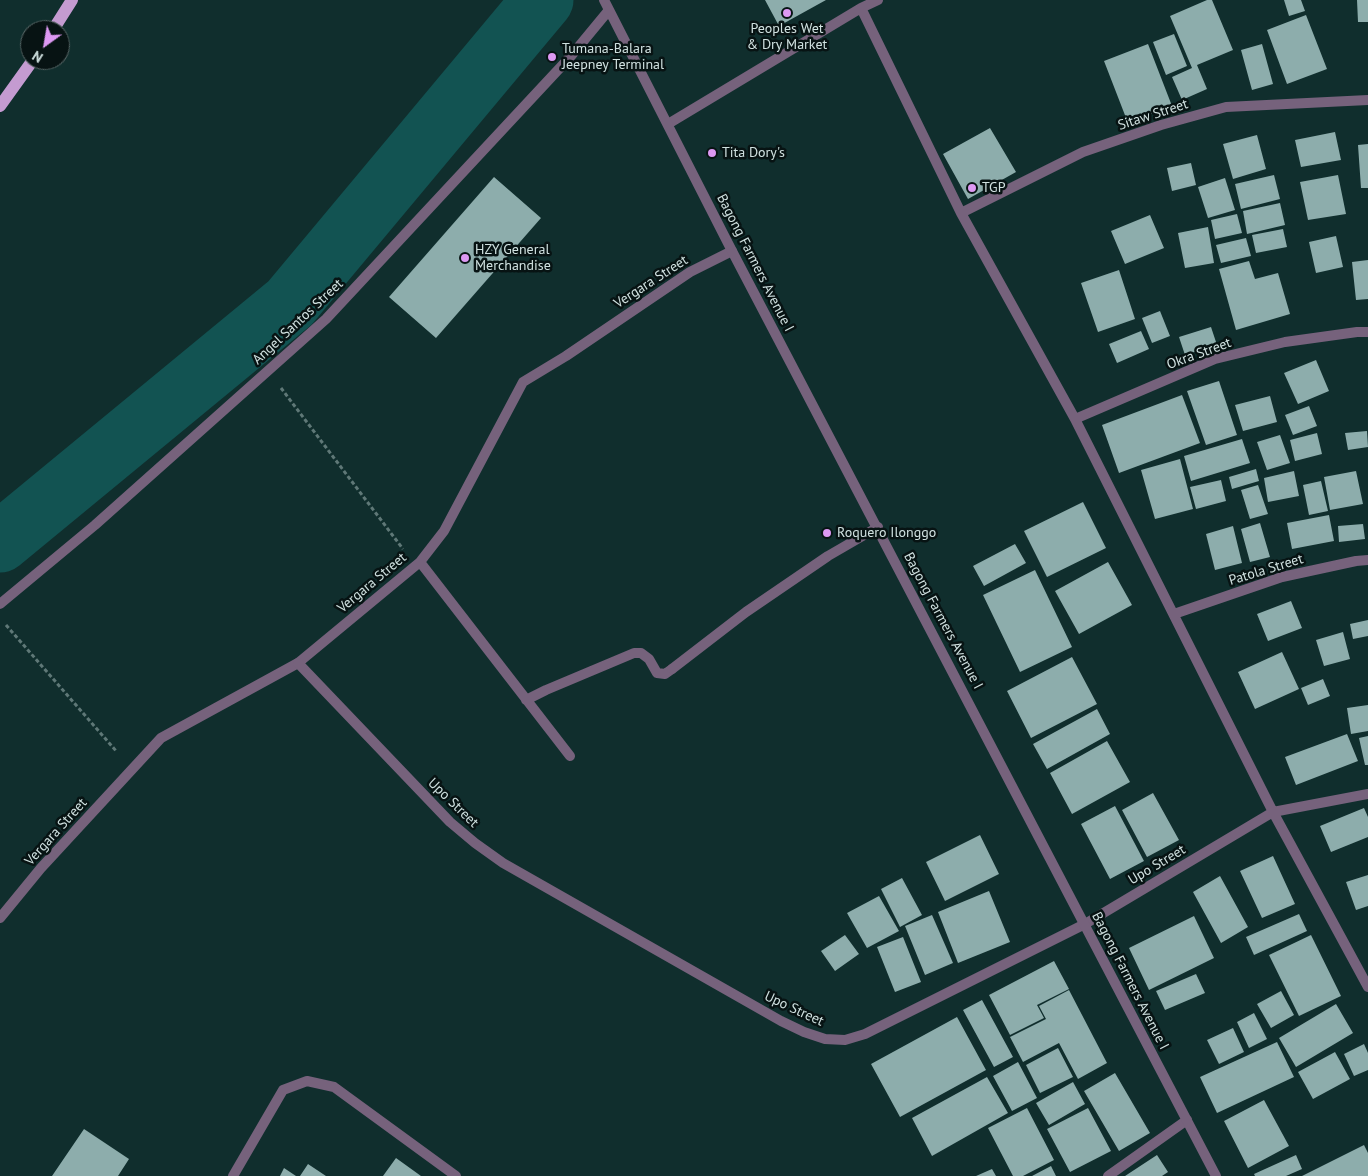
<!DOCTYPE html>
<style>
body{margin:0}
#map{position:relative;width:1368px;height:1176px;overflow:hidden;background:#102e2d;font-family:"PT Sans",sans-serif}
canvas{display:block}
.north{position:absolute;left:20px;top:20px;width:50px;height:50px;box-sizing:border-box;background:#071313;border:1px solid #576565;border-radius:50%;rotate:212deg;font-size:14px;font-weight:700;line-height:20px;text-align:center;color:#d0e1e0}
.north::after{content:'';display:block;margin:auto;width:18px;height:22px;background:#dd99f3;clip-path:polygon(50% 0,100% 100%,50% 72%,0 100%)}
</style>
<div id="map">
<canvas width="1368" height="1176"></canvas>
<div class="north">N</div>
</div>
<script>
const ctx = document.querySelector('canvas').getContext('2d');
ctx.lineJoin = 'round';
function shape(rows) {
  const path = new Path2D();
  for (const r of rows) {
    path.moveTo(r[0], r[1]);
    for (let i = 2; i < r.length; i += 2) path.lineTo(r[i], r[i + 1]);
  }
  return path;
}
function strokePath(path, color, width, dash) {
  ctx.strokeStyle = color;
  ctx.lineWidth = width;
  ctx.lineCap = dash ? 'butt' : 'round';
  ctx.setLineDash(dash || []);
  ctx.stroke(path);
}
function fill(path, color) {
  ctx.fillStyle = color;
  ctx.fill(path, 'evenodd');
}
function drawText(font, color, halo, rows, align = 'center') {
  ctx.font = font + ' "PT Sans",sans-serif';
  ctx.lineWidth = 5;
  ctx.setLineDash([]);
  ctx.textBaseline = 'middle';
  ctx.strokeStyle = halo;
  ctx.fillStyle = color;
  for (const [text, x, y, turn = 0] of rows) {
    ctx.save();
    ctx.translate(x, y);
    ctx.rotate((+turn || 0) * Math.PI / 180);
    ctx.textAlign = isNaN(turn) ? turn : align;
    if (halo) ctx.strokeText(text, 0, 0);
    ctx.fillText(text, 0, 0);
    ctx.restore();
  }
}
strokePath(shape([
 [0,542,290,303,543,0]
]), '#125352', 61);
fill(shape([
 [765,0,826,0,779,26],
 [1207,0,1212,0,1233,50,1197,65,1207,89,1182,100,1172,77,1192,68,1170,16],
 [1284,0,1301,0,1305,11,1289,16],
 [1357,0,1368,0,1368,22,1358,22],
 [1306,15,1327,69,1287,84,1267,30],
 [1174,34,1187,66,1166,75,1153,42],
 [1148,44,1172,106,1128,123,1104,61],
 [1262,44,1273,84,1252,90,1241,50],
 [990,128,1016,172,968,199,943,154],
 [1335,132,1341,160,1301,167,1295,140],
 [1257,135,1266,169,1233,179,1223,144],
 [1368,144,1368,188,1361,188,1358,145],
 [1191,163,1196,185,1172,191,1167,168],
 [1274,175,1280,199,1241,209,1235,184],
 [1338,175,1346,214,1308,220,1300,182],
 [494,177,541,218,436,338,389,297],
 [1225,178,1235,210,1208,218,1198,187],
 [1280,203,1285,225,1247,234,1243,211],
 [1237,214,1242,233,1215,239,1211,220],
 [1150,215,1164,248,1125,264,1111,231],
 [1208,227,1214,263,1185,268,1178,233],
 [1283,229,1287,247,1256,253,1252,235],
 [1336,236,1343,267,1316,273,1309,242],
 [1246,238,1251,256,1221,263,1216,245],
 [1368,260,1368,299,1356,300,1352,262],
 [1249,261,1255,279,1278,273,1290,314,1236,330,1219,269],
 [1119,270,1135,319,1098,332,1081,283],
 [1160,311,1170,336,1152,343,1142,318],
 [1211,327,1217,345,1185,355,1179,337],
 [1141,331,1149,349,1117,363,1109,344],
 [1316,360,1329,391,1298,404,1284,373],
 [1219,381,1237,435,1206,445,1187,391],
 [1182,395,1200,443,1119,473,1102,425],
 [1270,396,1277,422,1243,431,1235,405],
 [1309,406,1317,426,1293,435,1285,415],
 [1367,431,1368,447,1348,450,1345,433],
 [1317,433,1322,454,1295,461,1290,440],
 [1280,435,1290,463,1267,470,1257,442],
 [1242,439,1250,463,1191,481,1184,456],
 [1180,459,1193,509,1155,519,1141,470],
 [1256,469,1259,481,1232,489,1229,477],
 [1294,471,1299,496,1268,502,1264,478],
 [1356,471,1363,504,1330,510,1324,477],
 [1221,480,1226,501,1196,509,1190,487],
 [1321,481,1328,511,1309,515,1303,485],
 [1258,485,1268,514,1250,519,1241,490],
 [1083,502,1106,548,1047,577,1024,531],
 [1329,515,1334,541,1292,549,1287,523],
 [1260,523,1270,557,1250,562,1241,529],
 [1363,524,1365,539,1339,542,1338,526],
 [1233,526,1242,563,1215,570,1206,534],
 [1015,544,1026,563,984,586,973,566],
 [1108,562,1132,605,1079,634,1055,591],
 [1035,570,1072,647,1020,672,983,595],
 [1291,601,1302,628,1268,641,1257,614],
 [1368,620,1368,636,1353,639,1350,624],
 [1343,632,1350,659,1324,666,1316,640],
 [1282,652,1299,689,1255,709,1238,672],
 [1072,657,1097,704,1031,738,1007,691],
 [1323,679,1330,696,1308,705,1301,688],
 [1368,705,1368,731,1351,734,1347,708],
 [1097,709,1110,734,1047,769,1033,744],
 [1347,734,1358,761,1296,785,1285,757],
 [1368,736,1368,765,1365,765,1359,738],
 [1107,741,1130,782,1072,814,1050,773],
 [1153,793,1179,840,1147,857,1122,810],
 [1115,806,1144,861,1110,879,1081,824],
 [1364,808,1368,817,1368,837,1331,852,1320,826],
 [980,835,999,874,945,901,926,862],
 [1273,856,1295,904,1262,918,1240,871],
 [1368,875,1368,906,1356,910,1346,882],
 [1220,876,1248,927,1221,943,1193,892],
 [902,878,922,915,900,927,881,889],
 [989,891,1010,942,958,963,938,912],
 [879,896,899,931,867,948,847,913],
 [1299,914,1307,931,1254,955,1246,937],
 [932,915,953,963,925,975,905,926],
 [1194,916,1214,958,1149,990,1129,948],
 [845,935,859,954,835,971,821,951],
 [1311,935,1341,996,1299,1016,1269,955],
 [903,937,921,982,895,992,877,947],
 [1054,961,1069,989,1037,1005,1044,1018,1010,1035,989,995],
 [1196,974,1205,993,1165,1010,1156,991],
 [1069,990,1107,1063,1078,1079,1059,1043,1023,1062,1010,1037,1046,1019,1039,1006],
 [1281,991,1294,1015,1271,1028,1257,1004],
 [982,1000,1013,1057,994,1067,963,1010],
 [1336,1004,1353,1033,1296,1067,1279,1038],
 [1254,1013,1267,1039,1249,1048,1237,1022],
 [957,1017,986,1070,900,1117,871,1064],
 [1233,1028,1244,1052,1219,1064,1207,1040],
 [1277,1042,1294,1077,1217,1113,1200,1077],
 [1364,1044,1368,1053,1368,1070,1354,1076,1344,1054],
 [1058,1048,1073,1077,1040,1093,1026,1065],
 [1335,1052,1350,1079,1313,1099,1298,1072],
 [1018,1062,1037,1098,1012,1111,993,1076],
 [1115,1073,1150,1133,1119,1151,1084,1091],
 [987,1077,1008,1113,932,1156,912,1118],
 [1073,1082,1085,1104,1049,1125,1036,1103],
 [1264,1100,1289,1146,1248,1168,1224,1121],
 [1027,1108,1054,1160,1023,1176,1013,1176,988,1128],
 [1088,1108,1111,1151,1070,1172,1047,1129],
 [84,1129,129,1159,118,1176,52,1176],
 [1364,1145,1368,1153,1368,1176,1302,1176],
 [1157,1155,1168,1172,1162,1176,1125,1176],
 [1296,1155,1302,1169,1286,1176,1255,1176,1254,1174],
 [396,1158,421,1176,383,1176],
 [308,1164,326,1176,300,1176],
 [1051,1166,1056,1176,1032,1176],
 [284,1168,296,1176,280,1176],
 [992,1169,996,1176,976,1176]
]), '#8dadac');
strokePath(shape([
 [281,388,403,549],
 [6,625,117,752]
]), '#5f7877', 3, [4, 2.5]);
strokePath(shape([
 [420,562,570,756],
 [526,700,546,690,634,653,641,653,649,659,657,673,665,674,672,669],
 [0,918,41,868,161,738,298,663,420,562,444,531,523,382,566,356,690,272,732,251],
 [233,1176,283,1090,307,1081,334,1087,456,1176]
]), '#76627c', 10);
strokePath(shape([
 [1108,1176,1187,1120]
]), '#76627c', 10);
strokePath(shape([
 [861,8,961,213,1075,419,1273,812,1368,987],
 [668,124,861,8,878,0],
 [961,213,1083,152,1161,125,1226,107,1368,100],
 [1075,419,1215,359,1285,342,1357,332,1368,332],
 [1174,614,1282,577,1356,561,1368,560],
 [298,663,450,822,475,843,503,863,781,1021,804,1032,825,1039,845,1040,865,1034,1085,924,1273,812,1368,794],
 [672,669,746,612,828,556,878,527]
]), '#76627c', 10);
strokePath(shape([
 [604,0,732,251,1216,1176],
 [0,604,95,525,326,319,571,56,609,10]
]), '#76627c', 10);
strokePath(shape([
 [53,30,72,0],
 [0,106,33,60]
]), '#c49bd1', 12);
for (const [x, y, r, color] of [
 [787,13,5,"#dd99f3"],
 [552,57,5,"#dd99f3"],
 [712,153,5,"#dd99f3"],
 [972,188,5,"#dd99f3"],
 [465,258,5,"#dd99f3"],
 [827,533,5,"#dd99f3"]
]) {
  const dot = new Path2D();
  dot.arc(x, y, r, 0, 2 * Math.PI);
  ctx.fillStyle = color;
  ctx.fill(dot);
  strokePath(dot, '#071313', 2);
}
drawText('14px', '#d0e1e0', '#071313', [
 ["Peoples Wet",787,29,"center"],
 ["& Dry Market",787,45,"center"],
 ["Tumana-Balara",562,49],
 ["Jeepney Terminal",562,65],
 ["Tita Dory's",722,153],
 ["TGP",982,188],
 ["HZY General",475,250],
 ["Merchandise",475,266],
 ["Roquero Ilonggo",837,533]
], 'left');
drawText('14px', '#d0e1e0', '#071313', [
 ["Sitaw Street",1153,115,-18],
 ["Bagong Farmers Avenue I",755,263,63],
 ["Vergara Street",651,282,-33],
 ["Angel Santos Street",298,322,-43],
 ["Okra Street",1199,354,-20],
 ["Patola Street",1266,570,-17],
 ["Vergara Street",372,583,-40],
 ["Bagong Farmers Avenue I",943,621,62],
 ["Upo Street",453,803,44],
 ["Vergara Street",56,832,-48],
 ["Upo Street",1157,865,-31],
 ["Bagong Farmers Avenue I",1130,981,63],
 ["Upo Street",794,1009,25]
]);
</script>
